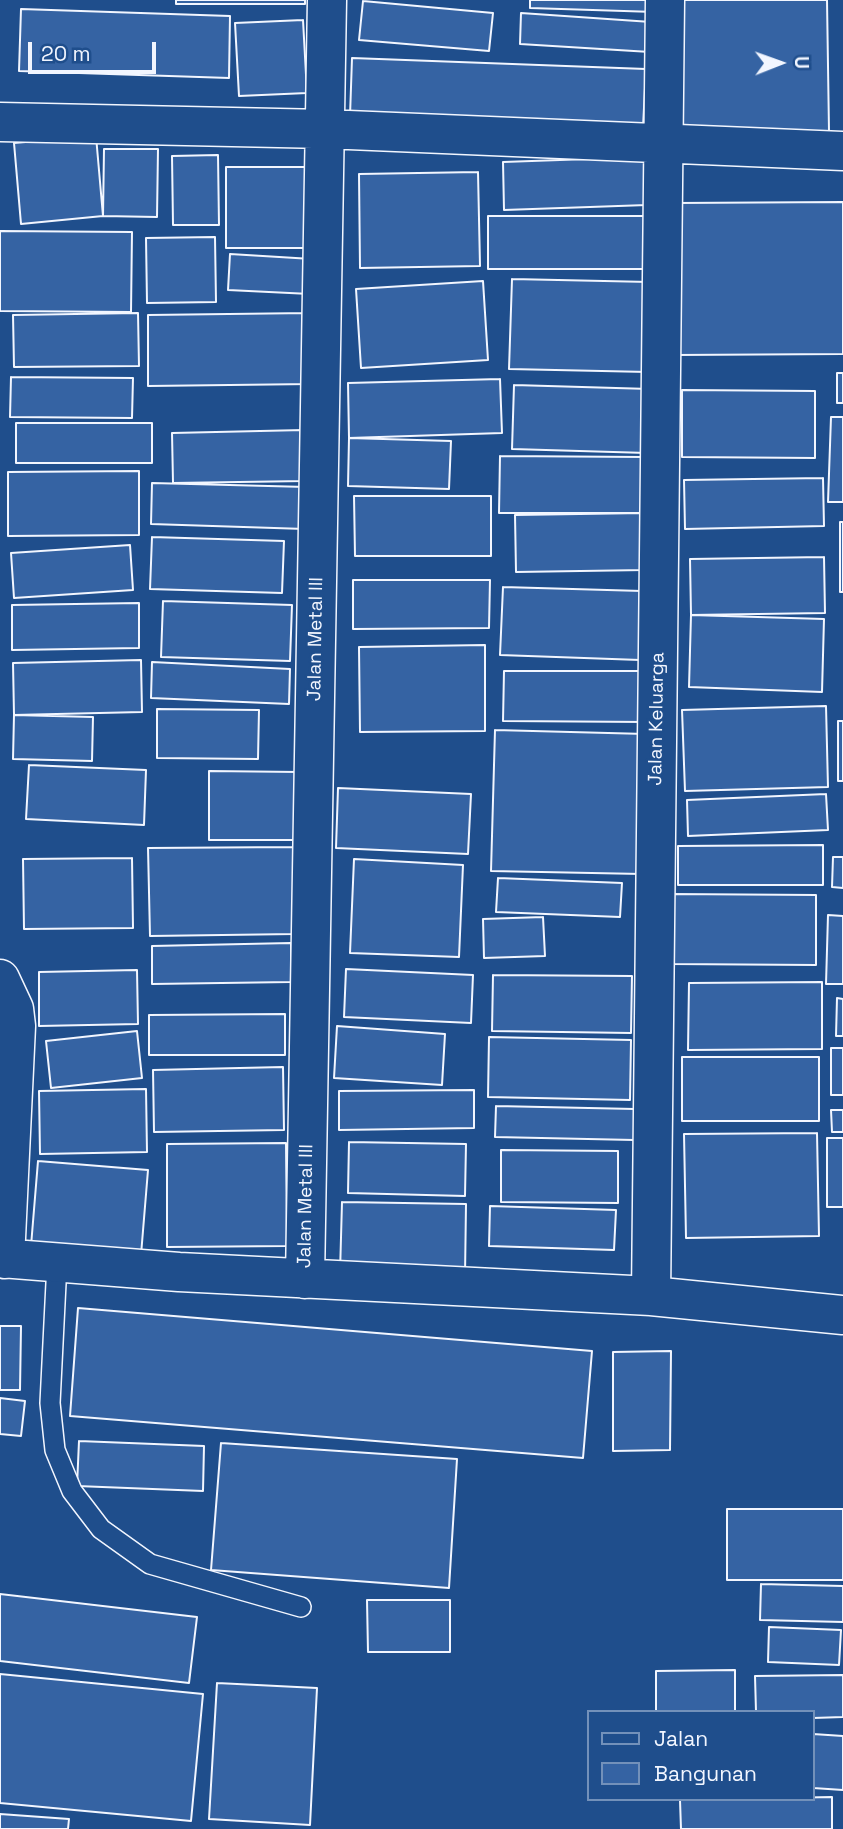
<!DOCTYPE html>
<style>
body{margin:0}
#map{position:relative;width:843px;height:1829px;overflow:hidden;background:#1f4e8c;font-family:"Space Grotesk",sans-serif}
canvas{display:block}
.legend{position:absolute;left:587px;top:1710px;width:228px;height:91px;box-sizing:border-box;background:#1f4e8c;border:2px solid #7391ba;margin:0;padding:9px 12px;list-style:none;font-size:21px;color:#f2f6ff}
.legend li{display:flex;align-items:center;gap:14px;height:35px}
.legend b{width:35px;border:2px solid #7391ba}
.north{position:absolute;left:745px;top:28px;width:70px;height:70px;-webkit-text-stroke:5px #1f4e8c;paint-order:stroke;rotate:89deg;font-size:19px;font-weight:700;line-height:28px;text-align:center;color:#f2f6ff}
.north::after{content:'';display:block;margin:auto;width:24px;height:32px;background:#f2f6ff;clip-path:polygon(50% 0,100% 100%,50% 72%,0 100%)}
.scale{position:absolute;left:28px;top:42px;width:128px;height:32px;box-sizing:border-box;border:4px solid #f2f6ff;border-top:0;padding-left:9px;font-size:21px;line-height:24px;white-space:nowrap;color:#f2f6ff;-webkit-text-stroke:5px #1f4e8c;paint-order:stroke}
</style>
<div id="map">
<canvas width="843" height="1829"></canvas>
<ul class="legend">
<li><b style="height:9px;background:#1f4e8c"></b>Jalan</li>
<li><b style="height:19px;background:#3563a3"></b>Bangunan</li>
</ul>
<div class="north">U</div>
<div class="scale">20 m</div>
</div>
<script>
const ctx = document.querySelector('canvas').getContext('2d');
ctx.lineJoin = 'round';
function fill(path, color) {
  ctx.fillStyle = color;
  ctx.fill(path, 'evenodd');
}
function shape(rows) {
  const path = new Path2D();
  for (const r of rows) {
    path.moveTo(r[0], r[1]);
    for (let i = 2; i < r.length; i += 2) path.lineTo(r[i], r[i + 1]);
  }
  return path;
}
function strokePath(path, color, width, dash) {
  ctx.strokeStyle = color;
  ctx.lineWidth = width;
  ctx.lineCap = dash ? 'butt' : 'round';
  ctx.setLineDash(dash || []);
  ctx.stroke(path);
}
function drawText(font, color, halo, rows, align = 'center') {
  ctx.font = font + ' "Space Grotesk",sans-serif';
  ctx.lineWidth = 5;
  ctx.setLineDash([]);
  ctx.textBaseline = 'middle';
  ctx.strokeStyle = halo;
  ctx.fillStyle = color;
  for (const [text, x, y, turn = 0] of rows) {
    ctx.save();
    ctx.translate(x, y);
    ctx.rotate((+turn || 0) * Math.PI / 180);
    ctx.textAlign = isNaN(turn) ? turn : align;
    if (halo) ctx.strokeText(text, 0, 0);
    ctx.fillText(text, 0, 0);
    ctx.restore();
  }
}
const building = shape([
 [176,0,305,0,305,4,176,4,176,0],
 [530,0,655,0,655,12,530,8,530,0],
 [677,0,827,0,829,131,679,133,677,0],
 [363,1,493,13,489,51,359,40,363,1],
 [21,9,230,16,229,78,19,71,21,9],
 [521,13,651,22,650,52,520,44,521,13],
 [303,20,307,93,239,96,235,23,303,20],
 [352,58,646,69,643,127,350,116,352,58],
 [96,136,103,216,21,224,14,143,96,136],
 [104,149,158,149,157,217,103,216,104,149],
 [218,155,219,225,173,225,172,156,218,155],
 [646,157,647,205,504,210,503,162,646,157],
 [226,167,316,167,316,248,226,248,226,167],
 [478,172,480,266,360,268,359,174,478,172],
 [843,202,843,354,675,355,675,203,843,202],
 [488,216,650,216,651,269,488,269,488,216],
 [0,231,132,232,131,312,0,311,0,231],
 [215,237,216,302,147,303,146,238,215,237],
 [230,254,312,259,310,294,228,290,230,254],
 [512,279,650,282,648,372,509,369,512,279],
 [483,281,488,360,361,368,356,289,483,281],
 [138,313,139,366,14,367,13,315,138,313],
 [309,313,311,384,148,386,148,315,309,313],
 [837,373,843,373,843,403,837,403,837,373],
 [11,377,133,378,132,418,10,417,11,377],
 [500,379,502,433,349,438,348,383,500,379],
 [514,385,650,389,647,453,512,449,514,385],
 [682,390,815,391,815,458,682,457,682,390],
 [831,417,843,417,843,502,828,502,831,417],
 [16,423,152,423,152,463,16,463,16,423],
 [304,430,305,481,173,483,172,433,304,430],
 [349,438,451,441,449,489,348,486,349,438],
 [500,456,644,457,644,513,499,513,500,456],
 [139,471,139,535,8,536,8,472,139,471],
 [823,478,824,526,685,529,684,480,823,478],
 [152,483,307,487,305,529,151,524,152,483],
 [354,496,491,496,491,556,355,556,354,496],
 [644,513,645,570,516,572,515,515,644,513],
 [840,522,843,522,843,592,840,592,840,522],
 [152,537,284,541,282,593,150,589,152,537],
 [130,545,133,590,14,598,11,553,130,545],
 [824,557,825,613,691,615,690,559,824,557],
 [353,580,490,580,489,628,353,629,353,580],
 [503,587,642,591,640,660,500,655,503,587],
 [163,601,292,605,290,661,161,657,163,601],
 [139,603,139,648,12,650,12,605,139,603],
 [691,615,824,619,822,692,689,687,691,615],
 [485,645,485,731,360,732,359,647,485,645],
 [141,660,142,712,14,715,13,663,141,660],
 [152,662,290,669,289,704,151,698,152,662],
 [504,671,645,671,646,722,503,721,504,671],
 [826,706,828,787,685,791,682,710,826,706],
 [157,709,259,710,258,759,157,758,157,709],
 [14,715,93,717,92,761,13,759,14,715],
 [838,721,843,721,843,781,838,781,838,721],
 [495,730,646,734,642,874,491,871,495,730],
 [29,765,146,770,144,825,26,819,29,765],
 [209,771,299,772,299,840,209,840,209,771],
 [338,788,471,794,468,854,336,848,338,788],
 [826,794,828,830,688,836,687,800,826,794],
 [823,845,823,885,678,885,678,846,823,845],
 [294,847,295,934,150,936,148,848,294,847],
 [833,857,843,857,843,888,832,887,833,857],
 [132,858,133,928,24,929,23,859,132,858],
 [354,859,463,865,459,957,350,953,354,859],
 [498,878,622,883,620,917,496,912,498,878],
 [670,894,816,895,816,965,670,964,670,894],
 [828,915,843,916,843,984,826,984,828,915],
 [543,917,545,956,484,958,483,919,543,917],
 [291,943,291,982,152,984,152,946,291,943],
 [346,969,473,975,471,1023,344,1017,346,969],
 [137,970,138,1024,39,1026,39,972,137,970],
 [493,975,632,976,631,1033,492,1031,493,975],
 [822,982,822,1049,688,1050,689,983,822,982],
 [837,998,843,999,843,1036,836,1036,837,998],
 [285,1014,285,1055,149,1055,149,1015,285,1014],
 [337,1026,445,1034,442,1085,334,1078,337,1026],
 [137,1031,142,1078,51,1088,46,1041,137,1031],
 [489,1037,631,1040,630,1100,488,1097,489,1037],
 [831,1048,843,1048,843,1095,831,1095,831,1048],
 [682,1057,819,1057,819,1121,682,1121,682,1057],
 [283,1067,284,1130,154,1132,153,1070,283,1067],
 [146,1089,147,1152,40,1154,39,1091,146,1089],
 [474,1090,474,1128,339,1130,339,1091,474,1090],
 [496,1106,635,1109,634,1140,495,1137,496,1106],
 [831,1110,843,1110,843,1132,832,1132,831,1110],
 [817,1133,819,1236,686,1238,684,1134,817,1133],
 [827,1138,843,1138,843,1207,827,1207,827,1138],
 [349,1142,466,1144,465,1196,348,1193,349,1142],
 [286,1143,287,1246,167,1247,167,1144,286,1143],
 [501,1150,618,1151,618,1203,501,1202,501,1150],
 [38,1161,148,1170,141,1255,31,1246,38,1161],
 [342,1202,466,1204,465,1276,340,1273,342,1202],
 [490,1206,616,1210,614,1250,489,1246,490,1206],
 [78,1308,592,1351,583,1458,70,1416,78,1308],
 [0,1326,21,1326,20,1390,0,1390,0,1326],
 [671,1351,670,1450,613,1451,613,1352,671,1351],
 [0,1398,25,1401,21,1436,0,1434,0,1398],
 [79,1441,204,1446,203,1491,77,1486,79,1441],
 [221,1443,457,1459,449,1588,211,1570,221,1443],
 [727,1509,843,1509,843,1580,727,1580,727,1509],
 [761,1584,843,1586,843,1622,760,1620,761,1584],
 [0,1594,197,1617,189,1683,0,1661,0,1594],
 [367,1600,450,1600,450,1652,368,1652,367,1600],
 [769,1627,841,1630,839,1665,768,1662,769,1627],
 [735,1670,735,1712,656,1712,656,1671,735,1670],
 [0,1674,203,1694,191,1821,0,1803,0,1674],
 [843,1675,843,1717,813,1718,813,1712,756,1712,755,1676,843,1675],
 [217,1683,317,1688,310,1825,209,1819,217,1683],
 [813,1734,843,1736,843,1790,813,1788,813,1734],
 [832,1797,832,1829,681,1829,680,1800,832,1797],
 [0,1814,69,1819,68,1829,0,1829,0,1814]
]);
fill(building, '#3563a3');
strokePath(building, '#f2f6ff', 2);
const lane = shape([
 [57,1263,50,1403,55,1450,72,1491,101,1529,150,1564,301,1607]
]);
const street = shape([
 [0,122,325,129,843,151],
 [0,979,14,1009,16,1026,5,1259],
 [0,1258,179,1272,651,1296,843,1315],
 [305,1279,327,0],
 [651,1296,665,0]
]);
strokePath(lane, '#f2f6ff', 22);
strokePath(street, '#f2f6ff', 41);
strokePath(lane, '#1f4e8c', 19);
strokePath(street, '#1f4e8c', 38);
drawText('19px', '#f2f6ff', '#1f4e8c', [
 ["Jalan Metal III",316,639,-89],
 ["Jalan Keluarga",657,719,-89],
 ["Jalan Metal III",306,1206,-89]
]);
</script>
